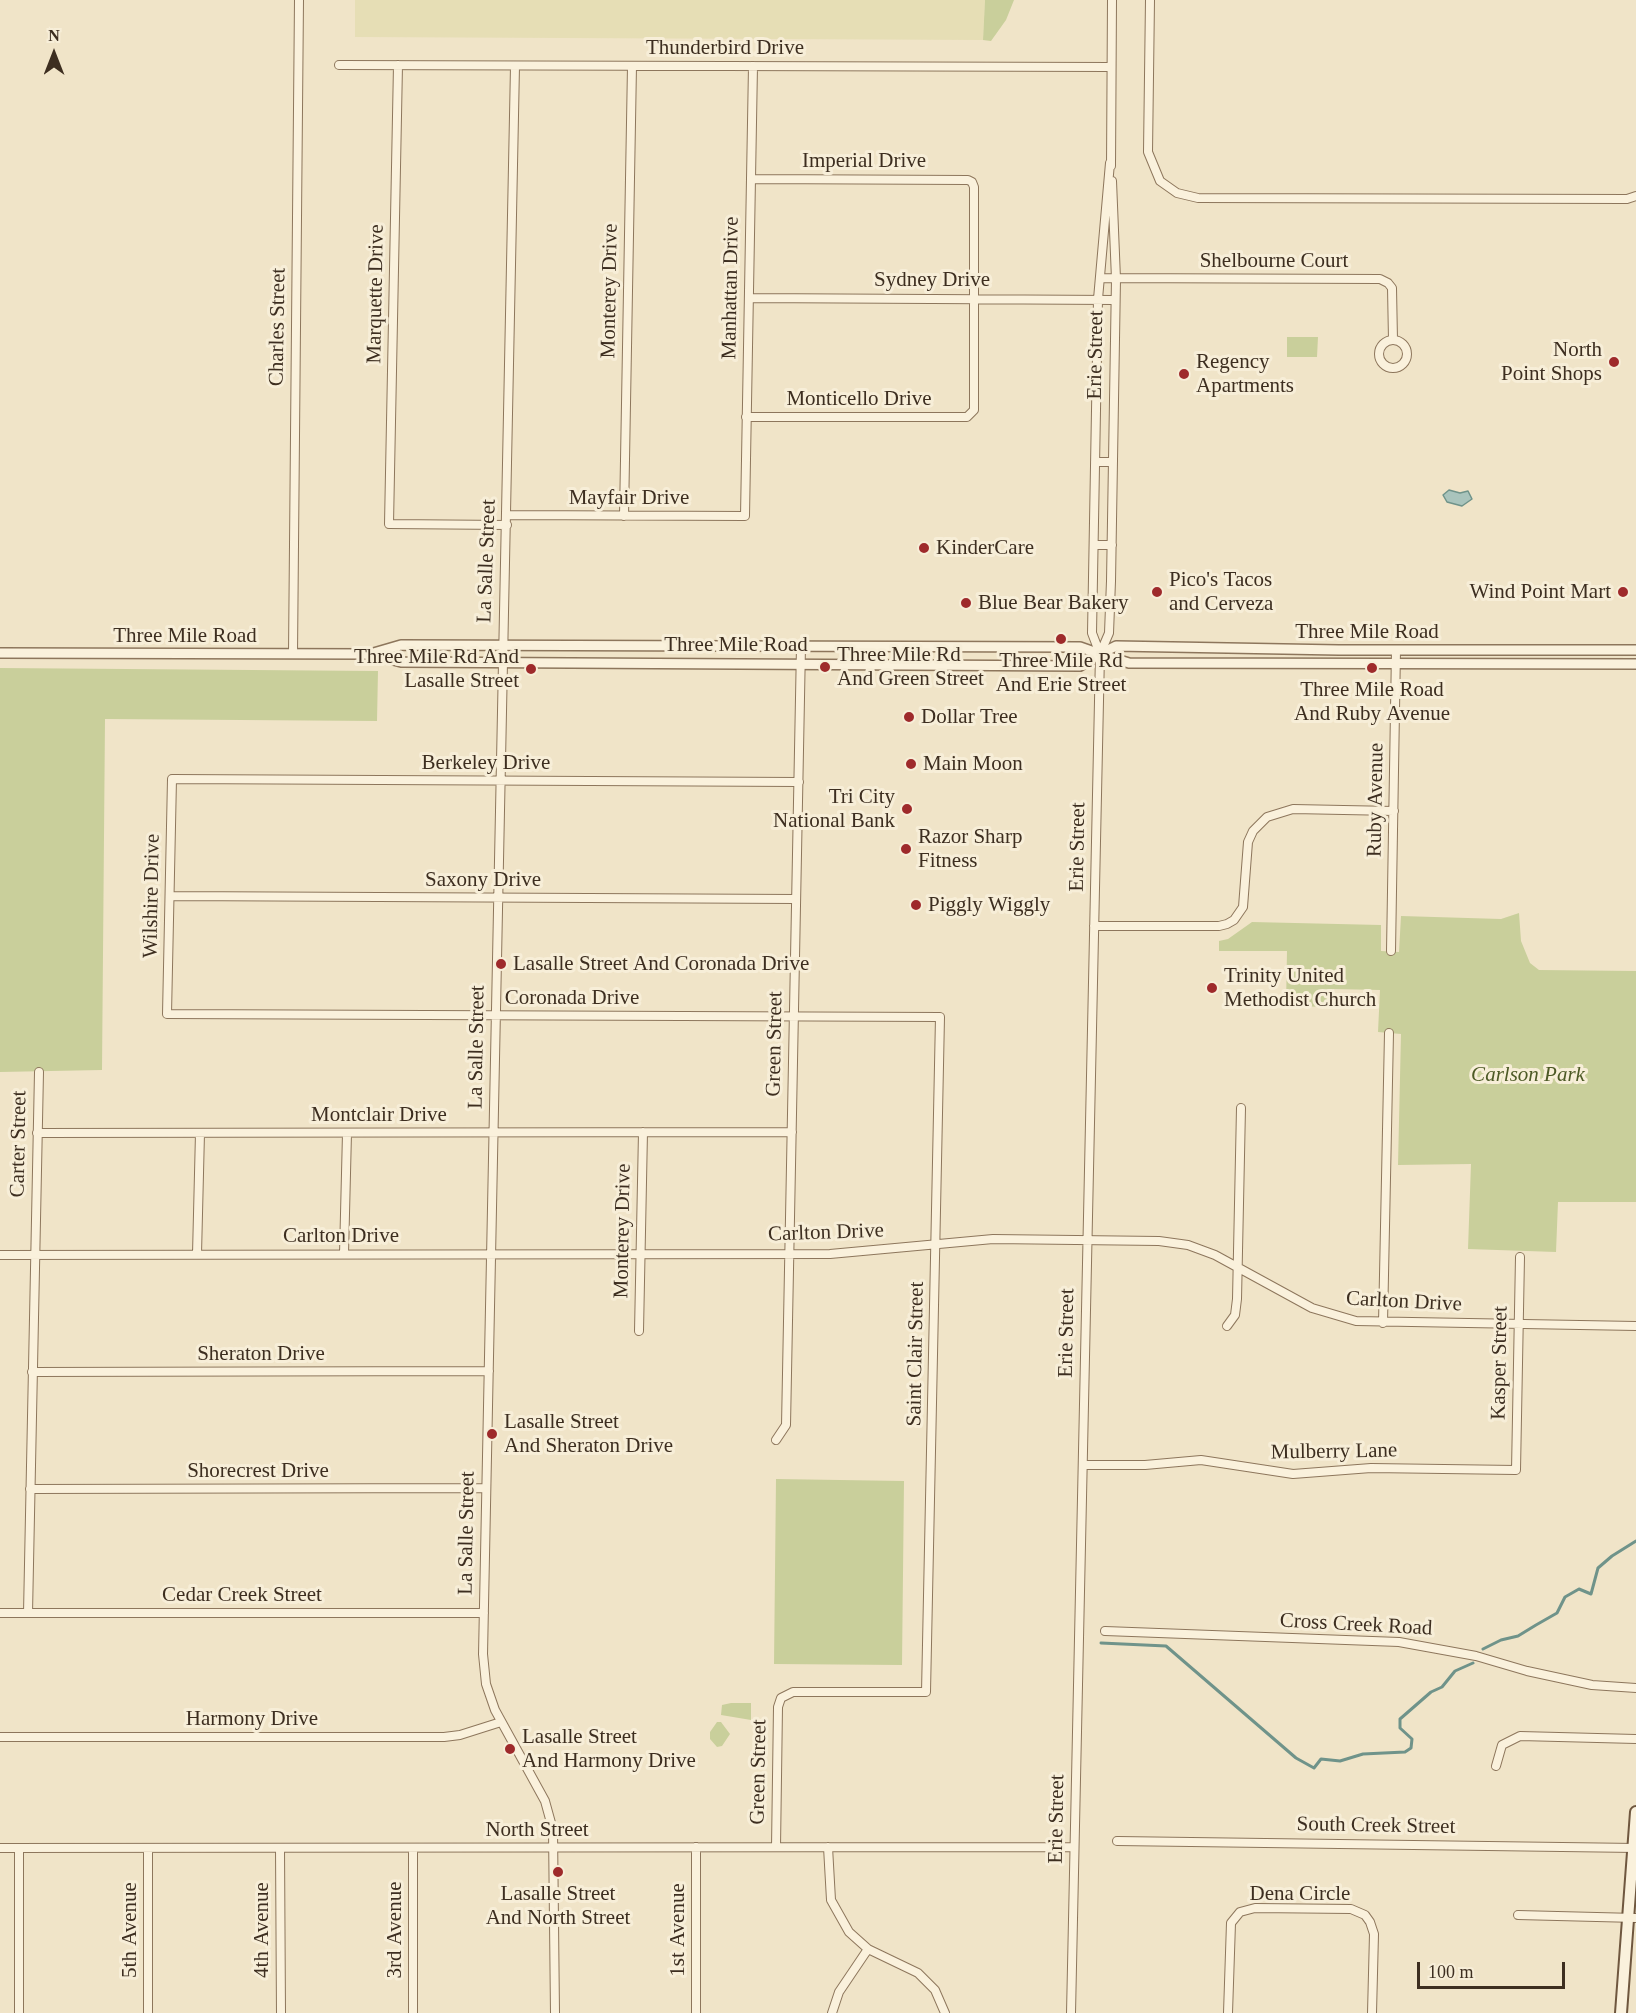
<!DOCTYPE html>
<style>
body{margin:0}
#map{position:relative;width:1636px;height:2013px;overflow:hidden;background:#f0e4c8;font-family:Georgia,serif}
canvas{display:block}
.north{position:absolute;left:24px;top:24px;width:60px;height:60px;-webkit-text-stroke:4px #f7eed8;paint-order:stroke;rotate:0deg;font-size:16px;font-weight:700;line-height:24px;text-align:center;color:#3d2e20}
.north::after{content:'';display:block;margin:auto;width:21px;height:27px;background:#3d2e20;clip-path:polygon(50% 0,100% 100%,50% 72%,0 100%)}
.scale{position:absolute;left:1417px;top:1962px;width:148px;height:27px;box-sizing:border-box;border:3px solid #3d2e20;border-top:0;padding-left:8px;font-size:18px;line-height:21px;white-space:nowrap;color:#3d2e20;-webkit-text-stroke:4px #f7eed8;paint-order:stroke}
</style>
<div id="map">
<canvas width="1636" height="2013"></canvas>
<div class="north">N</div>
<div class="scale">100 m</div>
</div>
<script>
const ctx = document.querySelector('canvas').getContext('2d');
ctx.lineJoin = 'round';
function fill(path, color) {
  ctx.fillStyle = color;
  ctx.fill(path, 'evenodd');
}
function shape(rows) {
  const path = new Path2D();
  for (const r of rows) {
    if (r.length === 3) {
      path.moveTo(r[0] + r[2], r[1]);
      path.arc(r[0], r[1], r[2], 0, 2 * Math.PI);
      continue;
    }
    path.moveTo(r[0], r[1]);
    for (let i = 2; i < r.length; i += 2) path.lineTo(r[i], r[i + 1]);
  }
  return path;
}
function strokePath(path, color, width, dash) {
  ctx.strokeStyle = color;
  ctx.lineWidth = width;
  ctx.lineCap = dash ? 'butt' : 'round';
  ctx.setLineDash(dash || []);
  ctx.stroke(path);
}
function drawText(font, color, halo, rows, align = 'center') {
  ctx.font = font + ' Georgia,serif';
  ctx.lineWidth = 6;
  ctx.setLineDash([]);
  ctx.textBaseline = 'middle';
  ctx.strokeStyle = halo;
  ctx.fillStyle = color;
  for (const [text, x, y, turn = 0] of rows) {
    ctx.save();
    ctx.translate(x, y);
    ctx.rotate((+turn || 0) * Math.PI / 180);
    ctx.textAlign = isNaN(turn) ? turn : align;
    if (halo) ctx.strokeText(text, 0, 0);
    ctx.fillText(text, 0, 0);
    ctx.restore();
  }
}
fill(shape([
 [355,0,985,0,983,40,355,37]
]), '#e6deb5');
fill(shape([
 [985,0,1014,0,1006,20,991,41,983,40],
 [1287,337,1318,337,1317,357,1287,357],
 [0,668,378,671,377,721,105,719,102,1070,0,1072],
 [1519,913,1521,941,1530,963,1539,970,1636,971,1636,1202,1558,1202,1556,1252,1468,1249,1471,1164,1398,1165,1401,1034,1378,1032,1380,990,1333,989,1332,1007,1286,1006,1287,951,1219,951,1219,941,1228,939,1252,922,1381,925,1381,951,1399,952,1401,916,1501,919],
 [776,1479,904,1481,902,1665,774,1664],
 [731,1703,751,1703,751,1720,721,1715,722,1705],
 [717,1722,721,1722,730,1734,722,1746,717,1747,710,1739,710,1732]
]), '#c9cf9b');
const water = shape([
 [1449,490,1460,493,1468,491,1472,499,1462,506,1447,502,1443,495,1449,490]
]);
fill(water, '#a9c4bc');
strokePath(water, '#6f938a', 1.5);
strokePath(shape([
 [1101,1643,1166,1646,1296,1758,1314,1768,1321,1759,1340,1761,1363,1754,1405,1752,1411,1748,1412,1739,1400,1728,1400,1719,1431,1692,1442,1687,1455,1671,1473,1663],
 [1483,1649,1501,1640,1518,1636,1536,1625,1557,1613,1565,1597,1579,1589,1591,1594,1598,1568,1612,1556,1636,1541]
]), '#6f938a', 3);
const minor = shape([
 [1150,0,1148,152,1160,181,1177,193,1198,198,1627,199,1636,196],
 [339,65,1111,67],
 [398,65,389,524,507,525],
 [515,66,483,1654,486,1684,495,1710,545,1801,553,1830,555,2013],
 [1111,166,1112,0],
 [1100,278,1380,279,1388,283,1392,288,1393,340],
 [749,298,1115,300],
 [1393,354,14],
 [746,417,967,417,974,410,974,187,972,182,968,180,751,179],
 [1095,462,1113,462],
 [507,515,745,516,753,66],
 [624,516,632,66],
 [1094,545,1112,545],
 [293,654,299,0],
 [1100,654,1109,633,1111,581,1116,279,1112,181],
 [170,896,796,899],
 [1094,926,1219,926,1227,924,1234,920,1243,907,1248,842,1253,831,1267,817,1293,809,1394,811],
 [1391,951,1396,650],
 [37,1133,792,1132],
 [197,1254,200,1133],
 [344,1254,347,1133],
 [0,1255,830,1254,993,1239,1159,1241,1188,1245,1215,1255,1312,1308,1356,1321,1636,1326],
 [1383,1323,1389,1033],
 [1227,1326,1235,1315,1237,1299,1241,1108],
 [639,1331,643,1132],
 [32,1372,489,1371],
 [776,1440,786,1425,801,646],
 [1083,1465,1145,1465,1201,1460,1293,1474,1371,1468,1516,1470,1520,1257],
 [30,1489,486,1488],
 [0,1613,484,1613],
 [28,1613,39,1072],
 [1105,1631,1399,1642,1476,1656,1527,1671,1592,1685,1636,1688],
 [0,1737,444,1737,460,1735,501,1722],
 [1496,1766,1502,1745,1520,1736,1636,1739],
 [1117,1841,1636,1848],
 [696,1847,696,2013],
 [776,1847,778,1707,781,1698,793,1692,926,1692,940,1017,167,1014,172,779,799,782],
 [828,1847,831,1900,849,1932,868,1949,918,1973,935,1990,945,2013],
 [0,1848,1074,1847],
 [19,1848,19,2013],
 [148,1848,148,2013],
 [280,1848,281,2013],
 [413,1848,413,2013],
 [1518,1915,1636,1918],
 [832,2013,839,1992,868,1949],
 [1071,2013,1100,654,1092,633,1098,299,1110,163],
 [1228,2013,1231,1923,1240,1912,1255,1908,1351,1909,1365,1915,1370,1922,1374,1934,1372,2013]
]);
const tertiary = shape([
 [1636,650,1339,650,1116,646,1100,654,1129,663,1636,664],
 [0,653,370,654,401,645,1080,647,1100,654],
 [370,654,401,662,1080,666,1100,654]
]);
const secondary = shape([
 [1621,2013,1636,1812]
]);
strokePath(minor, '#8d765c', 10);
strokePath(tertiary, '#8d765c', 12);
strokePath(secondary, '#6f573f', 14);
strokePath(minor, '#faf1dc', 8);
strokePath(tertiary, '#faf1dc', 9);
strokePath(secondary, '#faf1dc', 10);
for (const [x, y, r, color] of [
 [1614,362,6,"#9e2a2b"],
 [1184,374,6,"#9e2a2b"],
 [924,548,6,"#9e2a2b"],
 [1157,592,6,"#9e2a2b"],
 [1623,592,6,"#9e2a2b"],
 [966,603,6,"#9e2a2b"],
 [1061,639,6,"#9e2a2b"],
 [825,667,6,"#9e2a2b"],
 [1372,668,6,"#9e2a2b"],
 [531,669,6,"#9e2a2b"],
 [909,717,6,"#9e2a2b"],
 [911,764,6,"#9e2a2b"],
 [907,809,6,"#9e2a2b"],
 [906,849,6,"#9e2a2b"],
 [916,905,6,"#9e2a2b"],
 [501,964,6,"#9e2a2b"],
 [1212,988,6,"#9e2a2b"],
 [492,1434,6,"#9e2a2b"],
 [510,1749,6,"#9e2a2b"],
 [558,1872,6,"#9e2a2b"]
]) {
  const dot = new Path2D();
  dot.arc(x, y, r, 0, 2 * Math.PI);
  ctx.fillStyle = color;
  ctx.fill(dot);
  strokePath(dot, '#f7eed8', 2);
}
drawText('21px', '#3d2e20', '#f7eed8', [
 ["Thunderbird Drive",725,48],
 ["Imperial Drive",864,161],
 ["Shelbourne Court",1274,261],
 ["Sydney Drive",932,280],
 ["Manhattan Drive",731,288,-89],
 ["Monterey Drive",610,291,-89],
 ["Marquette Drive",376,294,-89],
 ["Charles Street",278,327,-89],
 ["Erie Street",1096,355,-89],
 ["Monticello Drive",859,399],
 ["Mayfair Drive",629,498],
 ["La Salle Street",487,561,-88],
 ["Three Mile Road",1367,632],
 ["Three Mile Road",185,636],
 ["Three Mile Road",736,645],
 ["Berkeley Drive",486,763],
 ["Ruby Avenue",1376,800,-89],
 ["Erie Street",1078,847,-89],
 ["Saxony Drive",483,880],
 ["Wilshire Drive",152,896,-89],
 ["Coronada Drive",572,998],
 ["Green Street",775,1044,-89],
 ["La Salle Street",477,1047,-89],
 ["Montclair Drive",379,1115],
 ["Carter Street",19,1144,-89],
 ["Monterey Drive",623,1231,-89],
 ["Carlton Drive",826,1233,-2],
 ["Carlton Drive",341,1236],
 ["Carlton Drive",1404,1302,3],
 ["Erie Street",1067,1333,-89],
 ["Sheraton Drive",261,1354],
 ["Saint Clair Street",916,1354,-89],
 ["Kasper Street",1500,1363,-89],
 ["Mulberry Lane",1334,1452,-1],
 ["Shorecrest Drive",258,1471],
 ["La Salle Street",467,1533,-89],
 ["Cedar Creek Street",242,1595],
 ["Cross Creek Road",1356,1625,3],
 ["Harmony Drive",252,1719],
 ["Green Street",759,1772,-89],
 ["Erie Street",1057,1819,-89],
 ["South Creek Street",1376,1826,1],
 ["North Street",537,1830],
 ["Dena Circle",1300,1894],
 ["5th Avenue",130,1930,-90],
 ["4th Avenue",262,1930,-90],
 ["3rd Avenue",395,1930,-90],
 ["1st Avenue",678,1930,-90]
]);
drawText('21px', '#3d2e20', '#f7eed8', [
 ["North",1602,350,"right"],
 ["Point Shops",1602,374,"right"],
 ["Regency",1196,362],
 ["Apartments",1196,386],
 ["KinderCare",936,548],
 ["Pico's Tacos",1169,580],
 ["and Cerveza",1169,604],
 ["Wind Point Mart",1611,592,"right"],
 ["Blue Bear Bakery",978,603],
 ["Three Mile Rd",837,655],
 ["And Green Street",837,679],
 ["Three Mile Rd And",519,657,"right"],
 ["Lasalle Street",519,681,"right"],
 ["Three Mile Rd",1061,661,"center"],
 ["And Erie Street",1061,685,"center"],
 ["Three Mile Road",1372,690,"center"],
 ["And Ruby Avenue",1372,714,"center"],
 ["Dollar Tree",921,717],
 ["Main Moon",923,764],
 ["Tri City",895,797,"right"],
 ["National Bank",895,821,"right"],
 ["Razor Sharp",918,837],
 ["Fitness",918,861],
 ["Piggly Wiggly",928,905],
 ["Lasalle Street And Coronada Drive",513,964],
 ["Trinity United",1224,976],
 ["Methodist Church",1224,1000],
 ["Lasalle Street",504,1422],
 ["And Sheraton Drive",504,1446],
 ["Lasalle Street",522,1737],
 ["And Harmony Drive",522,1761],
 ["Lasalle Street",558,1894,"center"],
 ["And North Street",558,1918,"center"]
], 'left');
drawText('italic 21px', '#4d5a26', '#f7eed8', [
 ["Carlson Park",1528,1075]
]);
</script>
